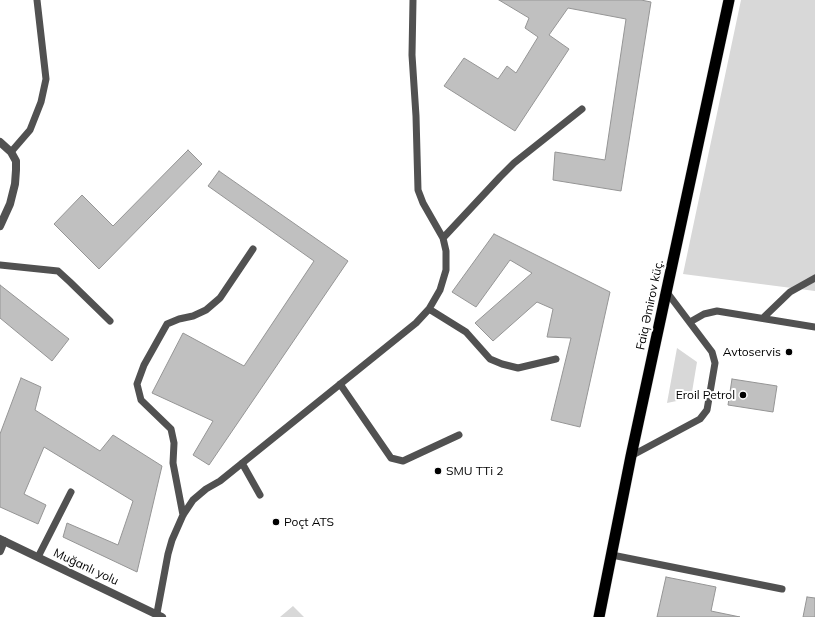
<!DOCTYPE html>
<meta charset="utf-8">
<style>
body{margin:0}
canvas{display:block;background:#fff}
</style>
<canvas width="815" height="617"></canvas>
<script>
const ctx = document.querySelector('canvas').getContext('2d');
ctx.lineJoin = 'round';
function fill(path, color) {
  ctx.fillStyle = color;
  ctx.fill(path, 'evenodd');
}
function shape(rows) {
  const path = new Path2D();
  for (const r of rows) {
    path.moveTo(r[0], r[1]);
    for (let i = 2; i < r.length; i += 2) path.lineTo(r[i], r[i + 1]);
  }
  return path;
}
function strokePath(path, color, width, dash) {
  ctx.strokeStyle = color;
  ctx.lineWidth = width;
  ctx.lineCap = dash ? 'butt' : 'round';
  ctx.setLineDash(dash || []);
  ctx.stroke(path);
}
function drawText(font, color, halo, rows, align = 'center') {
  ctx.font = font + ' Mulish,sans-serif';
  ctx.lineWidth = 4;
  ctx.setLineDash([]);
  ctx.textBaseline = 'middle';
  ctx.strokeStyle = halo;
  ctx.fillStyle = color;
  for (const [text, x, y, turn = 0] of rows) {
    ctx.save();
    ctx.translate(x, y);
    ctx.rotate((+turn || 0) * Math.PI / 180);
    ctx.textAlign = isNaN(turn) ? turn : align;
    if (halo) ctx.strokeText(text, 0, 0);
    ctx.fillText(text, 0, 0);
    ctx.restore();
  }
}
fill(shape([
 [741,0,815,0,815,291,683,274],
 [677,348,697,362,691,398,667,403],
 [293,606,304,617,280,617]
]), '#d8d8d8');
const building = shape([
 [499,0,641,0,651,2,621,191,553,180,555,152,605,160,626,19,568,8,549,35,569,49,515,131,444,86,464,58,498,79,507,66,516,73,538,37,525,28,529,18,499,0],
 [188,150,202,164,99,269,54,224,82,195,113,226,188,150],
 [219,171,348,261,209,465,193,455,213,421,152,393,183,333,244,366,314,261,208,186,219,171],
 [494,234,610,292,580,427,551,420,571,338,547,337,553,309,537,302,493,341,475,323,532,273,510,260,476,307,452,292,494,234],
 [0,285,69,339,52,361,0,318,0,285],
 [21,378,41,387,35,410,100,451,113,435,162,466,137,572,63,537,67,523,118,545,133,501,44,447,24,494,46,505,38,524,0,507,0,434,21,378],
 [732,379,777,386,773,412,728,405,732,379],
 [666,577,716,587,711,611,740,617,657,617,666,577],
 [807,597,815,598,815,617,803,617,807,597]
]);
fill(building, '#c0c0c0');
strokePath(building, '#959595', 1);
const trunk = shape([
 [599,617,631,456,729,0]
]);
strokePath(trunk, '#dbdbdb', 12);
strokePath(shape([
 [11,152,30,130,41,102,46,79,37,0],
 [443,238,500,177,514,163,582,109],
 [0,265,58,271,70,282,110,321],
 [429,309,466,332,490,359,502,364,518,368,556,359],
 [763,318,790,292,815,278],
 [690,322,704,314,717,311,815,327],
 [340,384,391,458,403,461,459,435],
 [631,456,700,419,707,410,715,363,712,352,666,291],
 [242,463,260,495],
 [183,515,173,463,174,443,171,429,141,400,137,384,144,365,167,324,179,319,193,316,206,310,220,298,253,249],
 [612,555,782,589],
 [38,557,71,492],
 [157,613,168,554,172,540,183,515,193,500,206,489,220,481,416,323,429,309,440,290,446,270,446,251,443,238,423,203,418,190,416,116,412,55,413,0]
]), '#515151', 7);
strokePath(shape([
 [0,142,11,152,16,161,16,170,15,184,10,204,0,226],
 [0,551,4,541]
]), '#515151', 8);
strokePath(shape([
 [0,539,162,617]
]), '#515151', 8);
strokePath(trunk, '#000', 11);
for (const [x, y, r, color] of [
 [789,352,4,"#000"],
 [743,395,4,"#000"],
 [438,471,4,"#000"],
 [276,522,4,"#000"]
]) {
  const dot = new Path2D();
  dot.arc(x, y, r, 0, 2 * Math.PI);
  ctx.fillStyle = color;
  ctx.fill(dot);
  strokePath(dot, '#fff', 1.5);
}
drawText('12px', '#000', '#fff', [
 ["Faiq Əmirov küç.",650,305,-78],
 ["Muğanlı yolu",86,567,25]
]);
drawText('12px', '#000', '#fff', [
 ["Avtoservis",781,352],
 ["Eroil Petrol",735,395],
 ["SMU TTi 2",446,471,"left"],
 ["Poçt ATS",284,522,"left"]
], 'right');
</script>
